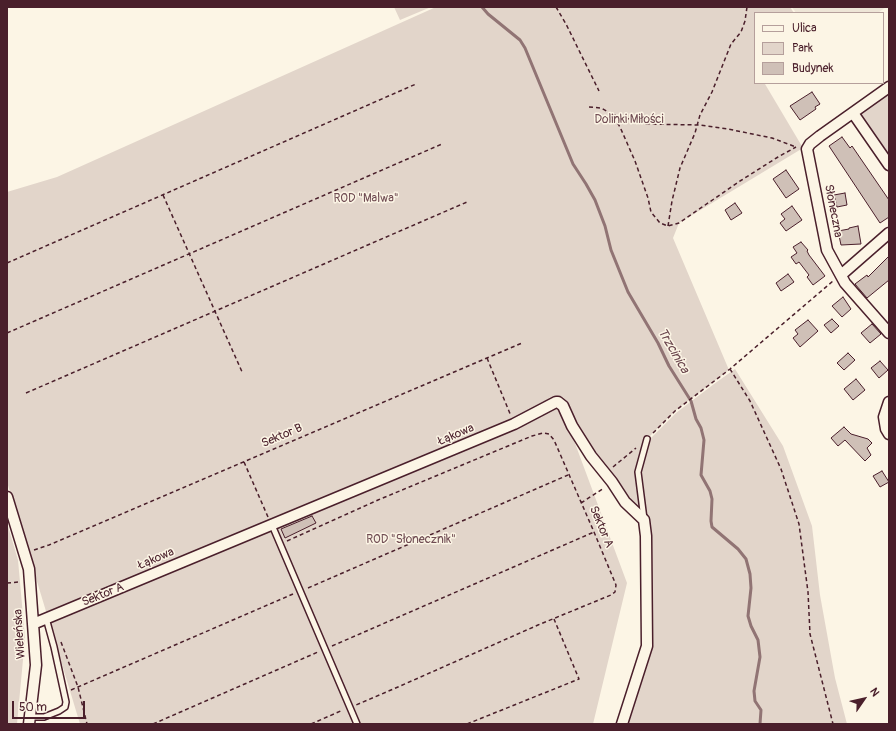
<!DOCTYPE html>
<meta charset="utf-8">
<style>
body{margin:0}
#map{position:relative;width:896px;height:731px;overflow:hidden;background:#fcf5e5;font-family:Pangolin,sans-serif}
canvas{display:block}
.frame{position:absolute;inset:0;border:8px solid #4a1f2b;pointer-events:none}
.legend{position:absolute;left:754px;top:12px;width:130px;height:72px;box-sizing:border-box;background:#fcf5e5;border:1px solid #b59f9b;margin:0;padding:5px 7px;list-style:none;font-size:12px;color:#4a1f2b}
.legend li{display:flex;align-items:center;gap:8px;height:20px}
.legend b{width:20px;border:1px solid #b59f9b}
.north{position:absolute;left:844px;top:679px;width:40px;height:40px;-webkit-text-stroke:3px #fcf5e5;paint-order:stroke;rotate:56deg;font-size:11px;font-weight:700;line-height:16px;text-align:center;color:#4a1f2b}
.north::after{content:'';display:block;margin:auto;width:14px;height:18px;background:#4a1f2b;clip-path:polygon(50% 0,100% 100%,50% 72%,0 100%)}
.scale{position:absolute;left:12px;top:701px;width:73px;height:18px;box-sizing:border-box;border:2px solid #4a1f2b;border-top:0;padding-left:5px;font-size:12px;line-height:14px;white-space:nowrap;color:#4a1f2b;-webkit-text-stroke:3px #fcf5e5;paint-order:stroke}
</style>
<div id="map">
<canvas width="896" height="731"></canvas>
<div class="frame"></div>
<ul class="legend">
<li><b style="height:5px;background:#fcf5e5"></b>Ulica</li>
<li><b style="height:11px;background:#e2d5ca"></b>Park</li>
<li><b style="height:11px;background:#cfc0b7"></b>Budynek</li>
</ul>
<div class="north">N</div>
<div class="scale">50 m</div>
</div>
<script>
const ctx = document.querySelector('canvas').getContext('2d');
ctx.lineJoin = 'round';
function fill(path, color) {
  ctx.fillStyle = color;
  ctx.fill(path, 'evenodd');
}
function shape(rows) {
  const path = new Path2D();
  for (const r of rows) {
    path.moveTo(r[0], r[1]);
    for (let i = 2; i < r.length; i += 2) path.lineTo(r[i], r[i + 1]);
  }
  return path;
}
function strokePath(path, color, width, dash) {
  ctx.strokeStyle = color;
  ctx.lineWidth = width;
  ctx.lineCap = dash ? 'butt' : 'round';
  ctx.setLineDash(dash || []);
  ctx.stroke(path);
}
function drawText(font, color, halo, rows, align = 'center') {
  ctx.font = font + ' Pangolin,sans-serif';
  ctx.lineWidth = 3;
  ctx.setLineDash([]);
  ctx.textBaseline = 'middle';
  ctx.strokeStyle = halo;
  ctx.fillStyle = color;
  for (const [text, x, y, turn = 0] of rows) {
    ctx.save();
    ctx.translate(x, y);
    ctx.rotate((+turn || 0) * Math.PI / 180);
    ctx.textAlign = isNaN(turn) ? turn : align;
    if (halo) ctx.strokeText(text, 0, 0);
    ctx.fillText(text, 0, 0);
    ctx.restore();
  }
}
fill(shape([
 [792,7,886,7,878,13,796,13]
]), '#eee5d7');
fill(shape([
 [394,7,431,7,400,20],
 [436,7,790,7,794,13,755,13,755,83,767,83,765,84,803,148,679,223,673,238,729,370,675,411,647,439,638,472,644,520,625,502,560,403,627,583,593,724,80,724,7,482,7,192,57,177],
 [889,93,889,156,859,114],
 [735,369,783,446,812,526,820,595,835,678,847,724,625,724,640,681,648,530,642,470,649,440,676,413,714,384],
 [7,523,18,560,25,638,17,724,7,724]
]), '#e2d5ca');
strokePath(shape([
 [482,7,488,14,520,40,525,48,573,164,586,184,595,200,605,226,611,250,628,292,658,343,669,366,691,401,696,419,701,428,704,440,701,475,710,491,712,499,711,521,712,527,738,549,746,559,750,574,751,588,748,616,751,626,758,640,760,657,754,691,755,701,761,710,760,724]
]), '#917474', 3);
const building = shape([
 [812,92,820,104,815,107,816,109,800,120,790,106,812,92],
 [842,137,850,148,852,146,889,200,889,217,880,223,829,146,842,137],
 [786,170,799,189,786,198,773,179,786,170],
 [845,193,847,205,837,207,834,195,845,193],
 [735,203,742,213,731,220,725,210,735,203],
 [792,206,802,220,786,231,780,223,785,219,781,214,792,206],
 [858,226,861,244,841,245,838,231,849,229,849,228,858,226],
 [801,242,808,250,807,251,809,255,825,276,813,285,807,277,809,275,799,262,796,264,791,257,797,253,793,247,801,242],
 [889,256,889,280,867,298,855,284,867,275,868,277,889,256],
 [788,274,794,282,781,291,776,283,788,274],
 [843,297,851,309,842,317,832,306,843,297],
 [832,319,839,326,831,333,824,325,832,319],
 [808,320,818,331,800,347,793,338,798,334,795,330,808,320],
 [872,324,881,334,870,343,861,333,872,324],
 [848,353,855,360,844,370,837,363,848,353],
 [880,361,888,370,879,378,871,368,880,361],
 [856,379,865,390,853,400,844,389,856,379],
 [844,427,851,434,868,439,872,443,867,448,871,455,865,461,845,440,838,446,831,438,844,427],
 [882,471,889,482,880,487,873,476,882,471],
 [312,516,316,523,285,538,281,529,312,516]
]);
fill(building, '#cfc0b7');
strokePath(building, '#4a1f2b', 1);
const lane = shape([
 [644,519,638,472,647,439],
 [272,525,357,724],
 [30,717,44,717,59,711,65,707,66,702,54,647,46,618]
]);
const street = shape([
 [889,87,820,136,810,144,807,149,827,250,845,283,889,333],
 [853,113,889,165],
 [841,275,889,233],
 [889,402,884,417,886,429,889,434],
 [7,497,29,569,36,665,29,724],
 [33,624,514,424,556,402,558,402,563,406,572,426,591,456,612,482,625,502,644,520,646,536,647,646,622,724]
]);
strokePath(lane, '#4a1f2b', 8);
strokePath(street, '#4a1f2b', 13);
strokePath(shape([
 [556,7,566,24,599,91],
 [589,107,601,108,612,114,620,127,635,161,648,198,651,212,660,223,668,226,679,223,740,181,778,157,796,147],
 [612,114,646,124,700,125,728,129,772,138,796,147],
 [163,195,243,374],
 [668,226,672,201,680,168,695,133,700,115,712,92,731,44,741,32,745,21,747,7],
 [7,263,416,84],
 [7,333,442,144],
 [487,358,511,416],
 [730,369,750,401,781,469,799,524,808,592,810,634,833,724],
 [26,393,467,202],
 [653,433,675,411,730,369,833,281],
 [244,462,268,517],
 [613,467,636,448],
 [581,503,604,488],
 [287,541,378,500,532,436,543,433,549,434,554,440,594,532,616,585,615,592,611,595,538,625,398,687,356,705],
 [34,550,49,545,522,343],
 [7,583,19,582],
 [308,588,568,475],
 [61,642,78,687,87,724],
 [332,646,594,532],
 [71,690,293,594],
 [153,724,318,652],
 [311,724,343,710],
 [467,724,579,679,554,619]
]), '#4a1f2b', 1.5, [4, 3]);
strokePath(lane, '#fcf5e5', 5);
strokePath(street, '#fcf5e5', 10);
drawText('12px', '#704c53', '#fcf5e5', [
 ["Dolinki Miłości",629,120],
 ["ROD \"Malwa\"",366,199],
 ["ROD \"Słonecznik\"",411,540]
]);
drawText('12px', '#4a1f2b', '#fcf5e5', [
 ["Słoneczna",833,211,79],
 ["Łąkowa",456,435,-23],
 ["Sektor B",282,436,-23],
 ["Sektor A",601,527,67],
 ["Łąkowa",156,559,-23],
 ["Sektor A",103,595,-22],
 ["Wieleńska",20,634,-94]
]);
drawText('italic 13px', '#6d4950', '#fcf5e5', [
 ["Trzcinica",673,351,60]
]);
</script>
